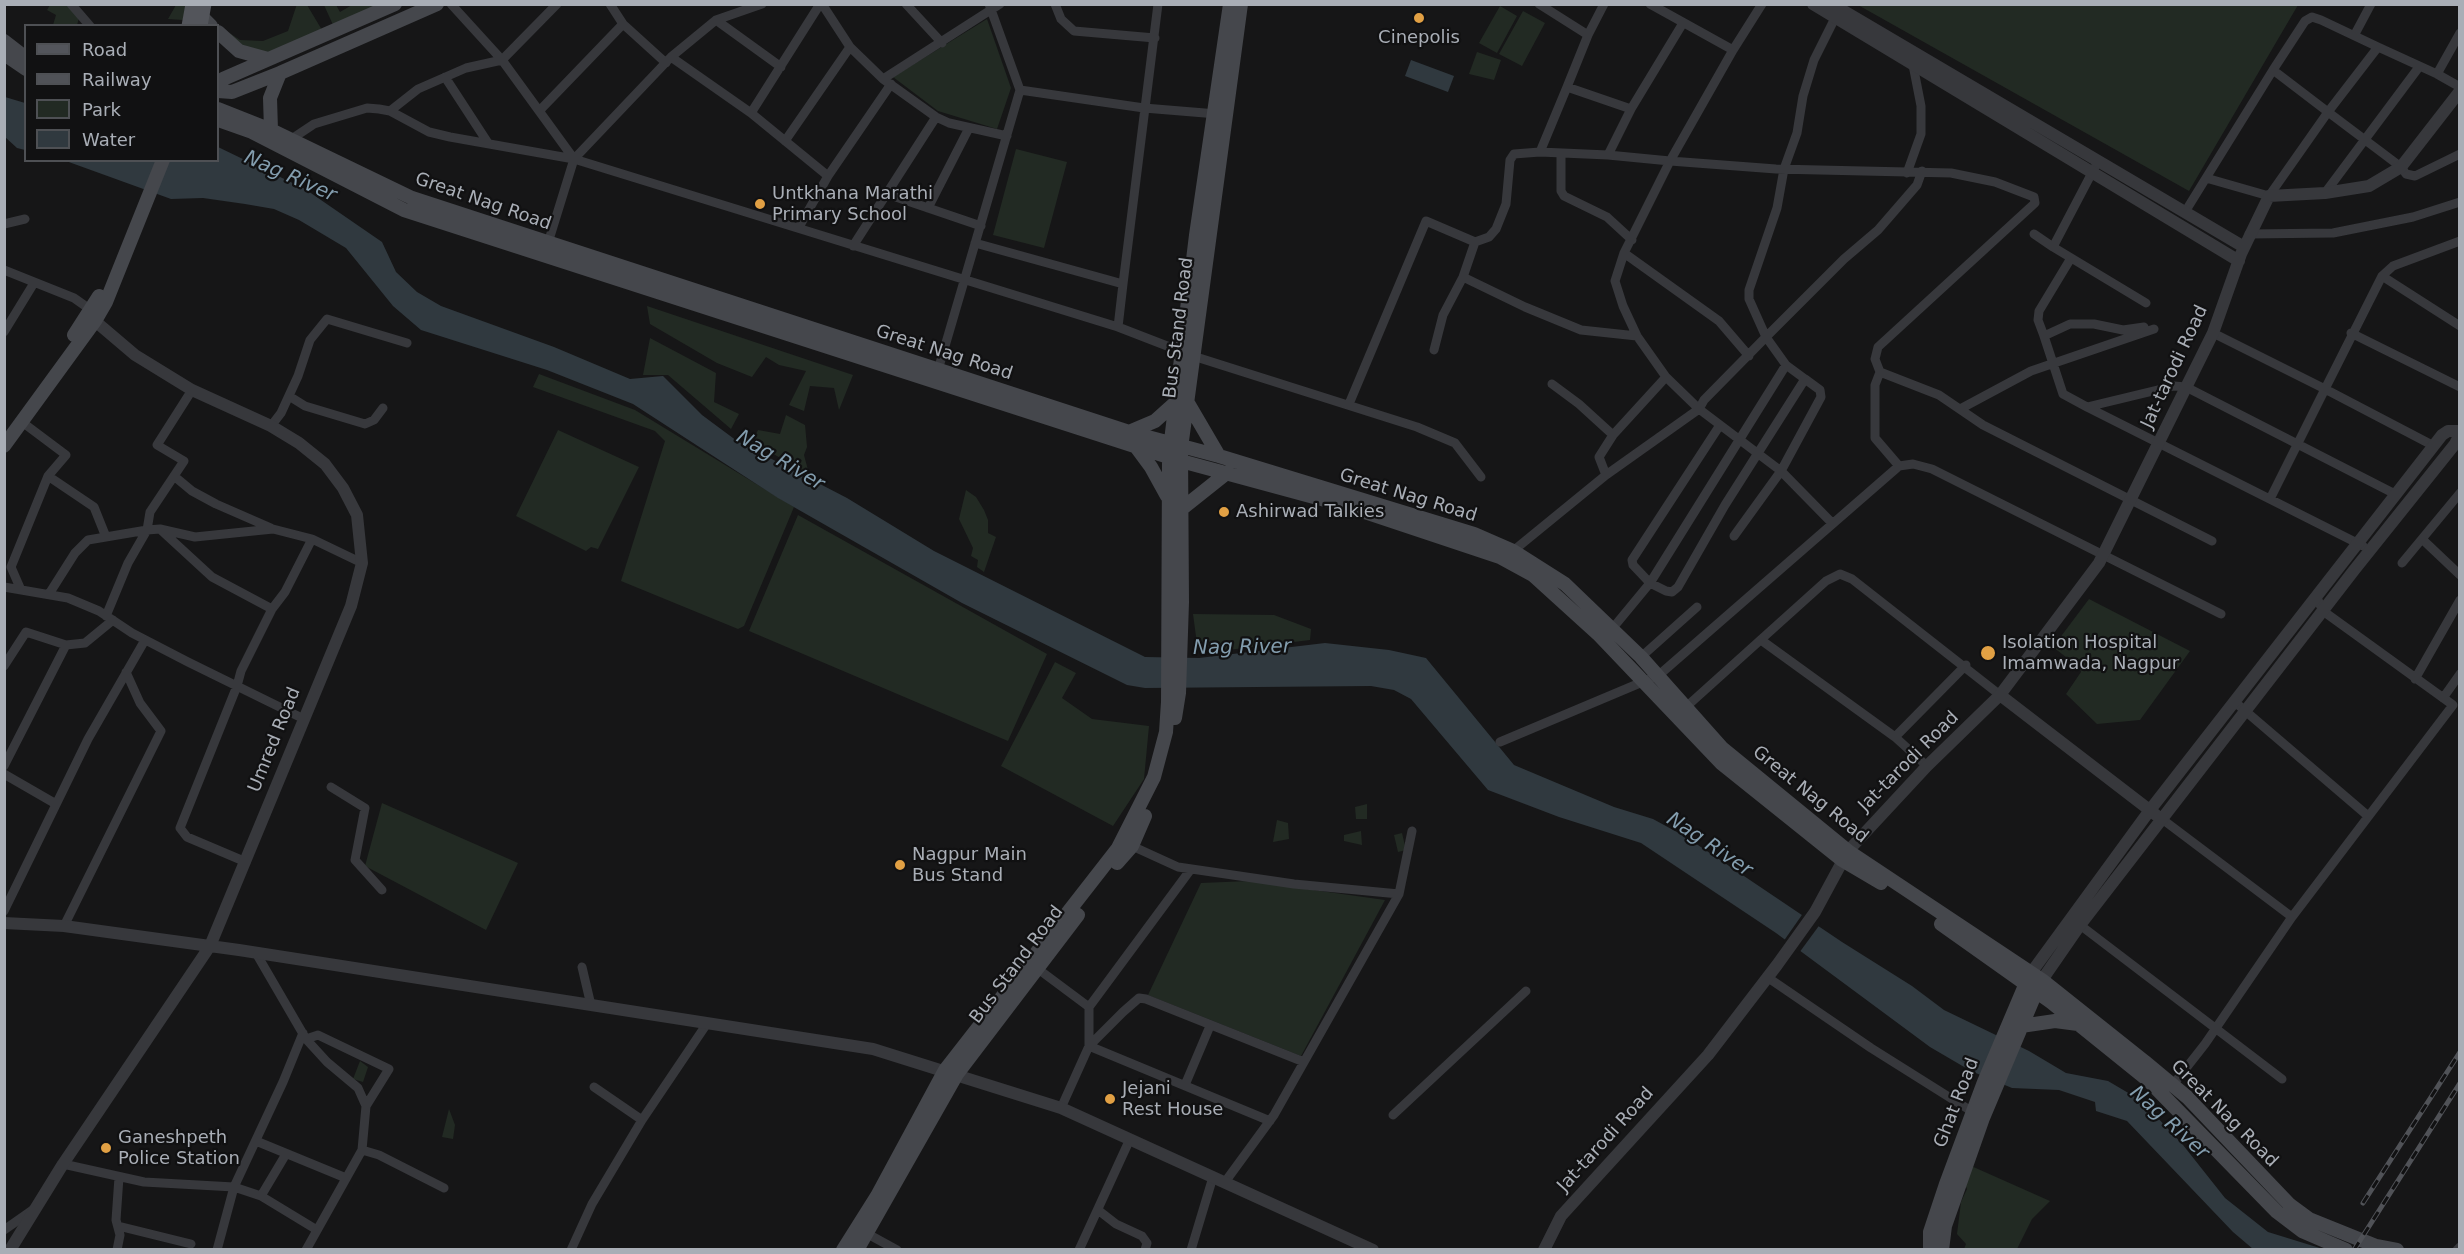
<!DOCTYPE html>
<style>
body{margin:0}
#map{position:relative;width:2464px;height:1254px;overflow:hidden;background:#161617;font-family:"DejaVu Sans",sans-serif}
canvas{display:block}
.frame{position:absolute;inset:0;border:6px solid #a9aeb6;pointer-events:none}
.legend{position:absolute;left:24px;top:24px;width:195px;height:138px;box-sizing:border-box;background:#111112;border:2px solid #4e5054;margin:0;padding:8px 10px;list-style:none;font-size:18px;color:#a9aeb6}
.legend li{display:flex;align-items:center;gap:12px;height:30px}
.legend b{width:30px;border:2px solid #4e5054}
</style>
<div id="map">
<canvas width="2464" height="1254"></canvas>
<div class="frame"></div>
<ul class="legend">
<li><b style="height:8px;background:#53555b"></b>Road</li>
<li><b style="height:8px;background:#505257"></b>Railway</li>
<li><b style="height:16px;background:#222a23"></b>Park</li>
<li><b style="height:16px;background:#30393f"></b>Water</li>
</ul>
</div>
<script>
const ctx = document.querySelector('canvas').getContext('2d');
ctx.lineJoin = 'round';
function fill(path, color) {
  ctx.fillStyle = color;
  ctx.fill(path, 'evenodd');
}
function shape(rows) {
  const path = new Path2D();
  for (const r of rows) {
    path.moveTo(r[0], r[1]);
    for (let i = 2; i < r.length; i += 2) path.lineTo(r[i], r[i + 1]);
  }
  return path;
}
function strokePath(path, color, width, dash) {
  ctx.strokeStyle = color;
  ctx.lineWidth = width;
  ctx.lineCap = dash ? 'butt' : 'round';
  ctx.setLineDash(dash || []);
  ctx.stroke(path);
}
function drawText(font, color, halo, rows, align = 'center') {
  ctx.font = font + ' "DejaVu Sans",sans-serif';
  ctx.lineWidth = 4.5;
  ctx.setLineDash([]);
  ctx.textBaseline = 'middle';
  ctx.strokeStyle = halo;
  ctx.fillStyle = color;
  for (const [text, x, y, turn = 0] of rows) {
    ctx.save();
    ctx.translate(x, y);
    ctx.rotate((+turn || 0) * Math.PI / 180);
    ctx.textAlign = isNaN(turn) ? turn : align;
    if (halo) ctx.strokeText(text, 0, 0);
    ctx.fillText(text, 0, 0);
    ctx.restore();
  }
}
fill(shape([
 [297,4,307,5,322,30,269,56,240,48,228,32,240,40,263,41,288,31],
 [50,5,67,5,79,18,77,25,53,25,56,15,47,10],
 [176,5,186,5,183,20,168,19],
 [324,5,336,5,340,12,352,5,383,5,334,27],
 [1858,5,2298,5,2189,191],
 [1500,6,1517,16,1497,53,1479,43],
 [1523,11,1545,23,1522,66,1499,54],
 [987,19,1011,88,997,129,938,111,893,77],
 [1477,52,1501,60,1494,80,1469,74],
 [1016,149,1067,162,1044,248,993,235],
 [647,306,853,375,839,410,834,388,810,386,804,411,789,405,806,371,779,365,766,357,752,377,717,363,650,324],
 [650,338,716,373,714,402,739,414,731,429,668,375,643,375],
 [539,374,635,410,794,507,744,626,738,629,621,581,665,441,655,431,533,387],
 [786,415,805,425,807,447,804,455,809,474,752,442,758,430,780,434],
 [558,430,639,467,598,549,591,547,586,551,516,516],
 [966,490,976,497,984,510,988,520,988,533,996,537,984,572,977,567,978,560,971,556,973,548,959,519],
 [798,515,1047,654,1008,741,749,631],
 [2089,599,2190,651,2140,720,2097,724,2066,694,2081,672,2080,668,2053,647],
 [1193,614,1274,615,1311,629,1310,640,1228,650,1198,651],
 [1055,662,1076,673,1062,698,1092,719,1149,726,1144,779,1113,826,1001,766],
 [382,803,518,863,486,930,365,866],
 [1367,804,1367,819,1356,819,1355,807],
 [1277,820,1288,823,1289,839,1273,842],
 [1361,831,1362,845,1344,841,1344,835],
 [1402,833,1406,850,1398,852,1394,835],
 [1249,881,1385,900,1301,1056,1148,995,1201,883],
 [360,1061,368,1067,363,1082,353,1079],
 [449,1109,455,1125,453,1139,442,1137],
 [1969,1165,2050,1201,2032,1219,2017,1249,1964,1249,1966,1244,1957,1234,1961,1202,1967,1189,1963,1180]
]), '#222a23');
fill(shape([
 [1411,60,1454,76,1448,92,1405,76],
 [5,97,25,103,25,150,17,148,5,137],
 [218,147,305,189,382,242,396,272,417,292,441,306,554,347,630,379,663,376,702,415,737,441,847,498,934,551,1145,657,1199,658,1325,643,1389,650,1426,658,1514,765,1614,807,1653,819,1686,837,1842,942,1912,986,1944,1010,2029,1051,2066,1073,2108,1081,2142,1101,2183,1145,2225,1198,2268,1232,2323,1249,2253,1249,2233,1232,2127,1121,2096,1111,2095,1102,2059,1090,2012,1088,1971,1071,1930,1047,1776,933,1641,843,1559,817,1488,790,1411,699,1394,690,1371,686,1145,688,1127,685,962,603,778,498,633,404,547,370,421,330,393,306,346,248,299,220,274,209,245,204,203,198,171,199,66,161,218,160]
]), '#30393f');
fill(shape([
 [1804,912,1821,923,1799,953,1783,942]
]), '#161617');
strokePath(shape([
 [71,4,90,26],
 [451,4,502,60,574,159],
 [610,4,623,24,666,63],
 [822,4,850,47,883,79,936,117,949,123,1007,136],
 [906,4,942,43],
 [1055,4,1061,19,1074,31,1155,38],
 [1539,4,1588,35,1567,87],
 [1650,4,1733,50,1762,4],
 [716,20,781,67],
 [2460,33,2437,74,2378,47,2328,112,2401,167,2406,174,2415,176,2460,154],
 [2355,34,2371,4],
 [1588,35,1604,4],
 [671,57,751,113,828,176],
 [2273,70,2328,112,2269,196,2206,178,2273,70,2305,21,2312,17,2321,20,2378,47],
 [2437,74,2460,87],
 [445,77,488,143],
 [883,79,1000,4],
 [1020,90,1144,108,1217,114],
 [1631,109,1683,23],
 [540,110,623,24],
 [390,111,418,89,466,68,502,60,557,4],
 [751,113,820,4],
 [785,141,850,47],
 [287,142,314,124,367,108,379,109,390,111,429,132,450,137,574,159,1118,327,1193,356,1417,427,1455,443,1481,477],
 [1561,153,1561,191,1564,196,1607,217,1632,240],
 [1608,155,1631,109,1567,87,1540,152,1608,155,1670,161,1733,50],
 [2095,167,2053,247,2146,303],
 [1907,173,1921,134,1921,106,1913,65],
 [2325,193,2419,67],
 [887,194,981,226],
 [928,208,969,128],
 [2185,212,2206,178],
 [4,224,25,219],
 [799,227,828,176,891,84],
 [2034,234,2053,247],
 [2249,234,2333,233,2413,217,2460,202],
 [548,243,574,159,671,57,716,20,762,4],
 [975,243,1123,284,1118,327],
 [853,246,936,117],
 [1624,253,1719,321,1749,356],
 [4,270,74,298,91,310],
 [2382,276,2460,326],
 [1463,277,1525,307,1581,330,1637,336],
 [1123,284,1158,4],
 [4,332,34,283],
 [2213,333,2325,389,2382,276,2393,266,2460,241],
 [2351,333,2460,387],
 [2044,336,2038,320,2039,311,2071,258],
 [1434,350,1443,315,1463,277,1475,242],
 [938,370,1020,90,989,4],
 [1880,372,1875,385,1875,438,1899,466],
 [1552,384,1579,404,1613,435],
 [289,396,305,406,365,424,374,420,383,408],
 [1349,404,1426,221,1475,242,1489,237,1496,229,1506,204,1510,160,1514,154,1540,152],
 [2087,407,2063,394,2044,336,2070,324,2094,324,2123,330,2144,327],
 [1962,408,2031,371,2154,329],
 [22,422,66,455,48,476,94,507,106,537],
 [1720,425,1632,560,1633,565,1650,583,1666,591,1672,592,1678,587,1725,505,1805,379,1786,365,1766,337,1749,299,1749,290,1777,208,1784,169,1797,133,1803,96,1814,60,1835,18],
 [271,426,281,413,298,376,310,340,327,319,407,343],
 [1606,475,1599,457,1613,435,1666,377],
 [174,476,192,491,216,504,271,528],
 [2270,499,2325,389,2434,446],
 [1832,523,1781,471,1699,409,1666,377,1637,336,1623,306,1615,281,1624,253,1670,161,1776,169,1951,173,1995,182,2034,197,2035,203,1878,347,1875,359,1880,372,1939,395,1983,425,2212,541],
 [162,531,212,577,272,609],
 [1734,536,1781,471,1821,397,1820,390,1805,379],
 [2422,539,2460,575],
 [2363,546,2087,407,2174,386,2186,387,2397,495],
 [1513,551,1606,475,1699,409,1704,400,1766,337,1844,259,1878,230,1917,185,1922,171],
 [2402,563,2460,493],
 [4,587,68,598,99,611,132,633,188,662,304,719],
 [21,590,11,567,48,476],
 [49,594,75,553,88,540,147,530,160,529,195,537,273,529,312,539,362,563],
 [106,616,128,563,147,530,150,512,184,461,157,445,192,390],
 [1612,629,1650,583,1786,365],
 [1761,640,1895,737,1927,766],
 [1641,657,1697,607],
 [4,666,26,632,66,645],
 [2415,679,2460,600],
 [2443,698,2460,674],
 [2236,703,2368,816],
 [1686,707,1826,581,1840,574,1852,579,2000,695],
 [1895,737,1966,665],
 [1500,742,1659,675,1899,466,1913,464,1932,469,2221,614],
 [4,766,66,645,85,643,113,620],
 [4,774,56,804],
 [331,787,365,808,355,860,382,890],
 [2162,819,2292,917,2205,1044,2172,1086],
 [1132,846,1178,867,1294,884,1399,894,1274,1115,1225,1182],
 [246,862,187,837,180,828,237,686,241,671,272,609,285,592,312,539],
 [1399,894,1412,831],
 [4,911,88,739,145,640],
 [2292,917,2453,705,2323,611,2317,598],
 [2080,925,2282,1079],
 [64,926,161,731,140,703,126,672],
 [256,953,306,1039,327,1062,358,1088,366,1106,362,1150,306,1250],
 [1034,966,1089,1007,1191,869],
 [582,967,590,1001],
 [1767,977,1871,1048,1976,1114],
 [306,1039,318,1035,389,1069,366,1106],
 [1185,1085,1210,1026],
 [594,1087,642,1120],
 [1061,1108,1089,1046,1089,1007],
 [1393,1115,1526,991],
 [1270,1121,1089,1046,1123,1012,1139,998,1146,999,1304,1062],
 [256,1141,346,1178],
 [362,1150,379,1155,444,1188],
 [63,1164,144,1182,234,1187,261,1196,317,1230],
 [261,1196,286,1154],
 [1098,1210,1116,1224,1142,1236,1147,1243,1145,1250],
 [118,1226,191,1244],
 [4,1230,34,1209],
 [866,1233,897,1250],
 [117,1250,120,1235,116,1220,119,1177],
 [217,1250,234,1187,283,1082,303,1033],
 [571,1250,592,1204,642,1120,706,1025],
 [1079,1250,1130,1139],
 [1191,1250,1213,1177],
 [2457,1250,2460,1247]
]), '#37383c', 9);
strokePath(shape([
 [1813,4,2239,261],
 [1832,4,2244,247],
 [2000,695,2156,815],
 [4,923,64,926,239,950,873,1049,1061,1108,1373,1250],
 [2031,973,2150,810,2442,435,2448,431,2457,431,2458,438,2455,444,2355,569,2080,925,2042,980],
 [10,1250,63,1164,210,946,351,606,362,563,357,515,343,488,325,464,299,443,271,426,192,390,135,355,95,321,92,312],
 [1544,1250,1561,1216,1708,1055,1777,965,1815,912,1848,851,1927,766,2000,695,2099,563,2213,333,2241,254,2269,196,2325,193,2369,186,2401,167,2460,91]
]), '#37383c', 12);
strokePath(shape([
 [202,17,211,26],
 [218,32,239,51,268,59],
 [4,41,26,58],
 [4,54,26,69],
 [218,89,223,79,395,4],
 [218,91,232,92,280,73,437,4],
 [218,109,271,130,412,198,1129,432,1219,456,1474,534,1513,551,1565,584,1641,657,1722,748,1848,851,2042,980,2145,1062,2187,1097,2290,1205,2309,1219,2376,1246,2397,1250],
 [218,120,252,132,404,210,1181,461,1347,506,1500,557,1533,575,1598,634,1721,763,1842,860,1881,883],
 [271,130,270,98,280,73],
 [74,335,99,296],
 [1188,403,1219,456],
 [1129,432,1155,421,1175,403],
 [1134,444,1151,467,1167,496],
 [4,446,95,321,106,302,163,160],
 [1179,511,1228,472],
 [1175,718,1179,693,1182,602,1181,448,1241,4],
 [1117,863,1132,846,1145,816],
 [1941,924,2051,1002,2149,1081,2277,1212,2302,1231,2346,1250],
 [2021,1026,2055,1021,2078,1024],
 [843,1250,877,1196,945,1070,1118,848,1154,777,1166,732,1168,702,1169,457,1196,235,1230,4],
 [857,1250,957,1074,1078,915],
 [1930,1250,1930,1232,1946,1184,1984,1082,2029,976],
 [1942,1250,1945,1226,1983,1118,2039,985]
]), '#45474c', 14);
strokePath(shape([
 [189,26,193,4],
 [200,26,204,4]
]), '#53555b', 15);
const rail = shape([
 [2363,1203,2460,1052],
 [2354,1250,2460,1083]
]);
strokePath(rail, '#505257', 5);
strokePath(rail, '#111112', 3, [9]);
for (const [x, y, r, color] of [
 [1419,18,6,"#e1a044"],
 [760,204,6,"#e1a044"],
 [1224,512,6,"#e1a044"],
 [1988,653,8,"#e1a044"],
 [900,865,6,"#e1a044"],
 [1110,1099,6,"#e1a044"],
 [106,1148,6,"#e1a044"]
]) {
  const dot = new Path2D();
  dot.arc(x, y, r, 0, 2 * Math.PI);
  ctx.fillStyle = color;
  ctx.fill(dot);
  strokePath(dot, '#111112', 2);
}
drawText('18px', '#a9aeb6', '#111112', [
 ["Cinepolis",1419,38,"center"],
 ["Untkhana Marathi",772,194],
 ["Primary School",772,215],
 ["Ashirwad Talkies",1236,512],
 ["Isolation Hospital",2002,643],
 ["Imamwada, Nagpur",2002,664],
 ["Nagpur Main",912,855],
 ["Bus Stand",912,876],
 ["Jejani",1122,1089],
 ["Rest House",1122,1110],
 ["Ganeshpeth",118,1138],
 ["Police Station",118,1159]
], 'left');
drawText('18px', '#a9aeb6', '#111112', [
 ["Great Nag Road",483,202,19],
 ["Bus Stand Road",1179,328,-83],
 ["Great Nag Road",944,353,18],
 ["Jat-tarodi Road",2175,367,-65],
 ["Great Nag Road",1408,496,17],
 ["Umred Road",275,740,-68],
 ["Jat-tarodi Road",1909,762,-45],
 ["Great Nag Road",1810,795,39],
 ["Bus Stand Road",1017,965,-53],
 ["Ghat Road",1957,1103,-69],
 ["Great Nag Road",2224,1114,45],
 ["Jat-tarodi Road",1606,1140,-48]
]);
drawText('italic 20px', '#839dae', '#111112', [
 ["Nag River",290,177,24],
 ["Nag River",780,461,31],
 ["Nag River",1242,648,-1],
 ["Nag River",1709,845,34],
 ["Nag River",2169,1123,42]
]);
</script>
